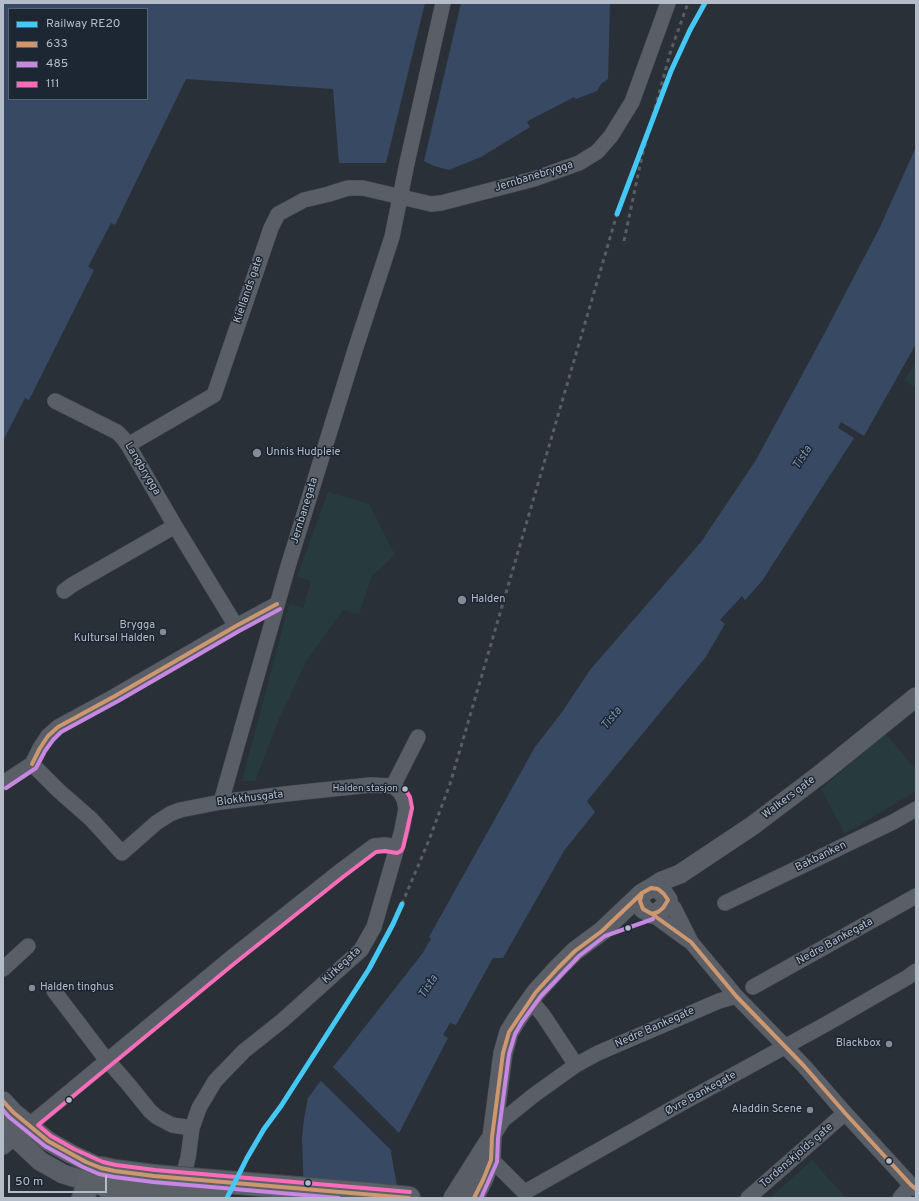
<!DOCTYPE html>
<meta charset="utf-8">
<style>
body{margin:0}
#map{position:relative;width:919px;height:1201px;overflow:hidden;background:#2a3038;font-family:Overpass,sans-serif}
canvas{display:block}
.frame{position:absolute;inset:0;border:4px solid #b4bcc9;pointer-events:none}
.legend{position:absolute;left:8px;top:8px;width:140px;height:92px;box-sizing:border-box;background:#1d2633;border:1px solid #59626f;margin:0;padding:5px 7px;list-style:none;font-size:12px;color:#b4bcc9}
.legend li{display:flex;align-items:center;gap:8px;height:20px}
.legend b{width:20px;border:1px solid #59626f}
.scale{position:absolute;left:8px;top:1175px;width:99px;height:18px;box-sizing:border-box;border:2px solid #b4bcc9;border-top:0;padding-left:5px;font-size:12px;line-height:14px;white-space:nowrap;color:#b4bcc9;-webkit-text-stroke:3px #1d2633;paint-order:stroke}
</style>
<div id="map">
<canvas width="919" height="1201"></canvas>
<div class="frame"></div>
<ul class="legend">
<li><b style="height:5px;background:#44c8f5"></b>Railway RE20</li>
<li><b style="height:5px;background:#cd976f"></b>633</li>
<li><b style="height:5px;background:#c787e3"></b>485</li>
<li><b style="height:5px;background:#fb6dba"></b>111</li>
</ul>
<div class="scale">50 m</div>
</div>
<script>
const ctx = document.querySelector('canvas').getContext('2d');
ctx.lineJoin = 'round';
function fill(path, color) {
  ctx.fillStyle = color;
  ctx.fill(path, 'evenodd');
}
function shape(rows) {
  const path = new Path2D();
  for (const r of rows) {
    path.moveTo(r[0], r[1]);
    for (let i = 2; i < r.length; i += 2) path.lineTo(r[i], r[i + 1]);
  }
  return path;
}
function strokePath(path, color, width, dash) {
  ctx.strokeStyle = color;
  ctx.lineWidth = width;
  ctx.lineCap = dash ? 'butt' : 'round';
  ctx.setLineDash(dash || []);
  ctx.stroke(path);
}
function drawText(font, color, halo, rows, align = 'center') {
  ctx.font = font + ' Overpass,sans-serif';
  ctx.lineWidth = 3;
  ctx.setLineDash([]);
  ctx.textBaseline = 'middle';
  ctx.strokeStyle = halo;
  ctx.fillStyle = color;
  for (const [text, x, y, turn = 0] of rows) {
    ctx.save();
    ctx.translate(x, y);
    ctx.rotate((+turn || 0) * Math.PI / 180);
    ctx.textAlign = isNaN(turn) ? turn : align;
    if (halo) ctx.strokeText(text, 0, 0);
    ctx.fillText(text, 0, 0);
    ctx.restore();
  }
}
fill(shape([
 [916,361,916,387,904,381],
 [328,492,369,504,395,555,372,576,359,614,343,610,307,660,279,719,255,781,242,781,289,604,303,608,311,581,297,577],
 [885,733,916,770,916,791,845,834,821,789],
 [812,1160,846,1198,772,1198,771,1197]
]), '#273a3e');
fill(shape([
 [3,3,425,3,386,163,339,163,333,89,186,79,115,225,111,223,88,267,94,270,29,400,25,398,3,441],
 [9,9,147,9,147,99,9,99],
 [461,3,610,3,608,79,601,84,597,91,576,99,574,97,530,120,527,122,530,127,481,157,449,170,434,166,424,161],
 [916,147,916,344,864,436,841,422,838,428,854,438,762,581,745,600,742,596,720,620,725,624,705,658,587,801,595,812,564,851,503,958,493,958,456,1025,450,1023,443,1035,448,1038,399,1133,391,1153,397,1186,304,1198,302,1138,304,1119,308,1098,319,1083,342,1056,422,954,431,939,429,937,535,747,562,712,590,670,701,542,756,460,822,338,880,227]
]), '#384963');
fill(shape([
 [332,1066,401,1135,394,1153,320,1080]
]), '#2a3038');
const minor = shape([
 [55,401,117,432,123,438,128,445,175,526,236,626],
 [128,445,214,395,271,228,278,214,304,200,329,194,348,188,363,188,431,204,441,203,534,179,579,163,597,152,611,136,632,102,668,3],
 [64,591,72,585,175,526],
 [32,764,59,791,91,819,122,853,156,823,170,814,180,810,221,802,285,794,370,785,393,786],
 [32,764,40,748,48,736,58,727,115,696,236,626,277,604],
 [3,783,32,764],
 [221,802,289,563,356,347,392,237,407,163,443,3],
 [667,902,674,908,691,942,736,996,804,1066,845,1113,911,1185,916,1189],
 [725,903,893,822,916,809],
 [652,914,689,941],
 [3,969,28,946],
 [753,987,916,896],
 [54,991,102,1054,129,1085,150,1111,157,1117,172,1125,192,1128],
 [529,1001,537,1008,543,1015,576,1065],
 [493,1136,503,1120,534,1095,576,1065,598,1053,719,1001,736,996],
 [3,1147,231,958,339,872,374,846,385,845,397,847],
 [491,1160,497,1165,521,1189,525,1192,675,1107,828,1023,908,977,916,971],
 [180,1187,188,1158,192,1128,199,1108,215,1081,244,1051,283,1020,361,950,374,927,402,830,406,808,404,799,400,792,393,786,418,737],
 [748,1198,845,1113],
 [900,1198,911,1185]
]);
const tertiary = shape([
 [651,888,662,881,680,874,752,826,822,773,916,697],
 [651,888,658,889,664,894,668,900,663,908,658,912,652,914,643,909,640,901,642,893,651,888],
 [3,1101,13,1112,48,1141,71,1154,101,1168],
 [3,1126,40,1161,63,1174,102,1186],
 [453,1198,489,1141],
 [474,1198,483,1180,491,1160,492,1137,503,1053,509,1032,517,1019,536,992,558,968,575,951,602,931,642,893]
]);
const primary = shape([
 [101,1168,115,1171,154,1176],
 [108,1188,150,1191],
 [369,1194,409,1198],
 [83,1198,89,1182,101,1168]
]);
strokePath(minor, '#484c53', 16);
strokePath(tertiary, '#484c53', 20);
strokePath(primary, '#484c55', 24);
strokePath(minor, '#5a5e66', 15);
strokePath(tertiary, '#5a5e66', 19);
strokePath(primary, '#5c6168', 22);
strokePath(shape([
 [624,241,642,156,663,79,671,50,688,3],
 [402,904,429,840,450,784,617,214]
]), '#595d64', 3, [4, 4]);
const primaryBridge = shape([
 [154,1176,369,1194],
 [150,1191,219,1198]
]);
strokePath(primaryBridge, '#484c55', 24, []);
strokePath(primaryBridge, '#5c6168', 22);
strokePath(shape([
 [32,764,40,748,48,736,58,727,115,696,236,626,277,604],
 [651,888,658,889,664,894,668,900,663,908,658,912,652,914,643,909,640,901,642,893,651,888],
 [652,914,691,942,736,996,804,1066,845,1113,911,1185,916,1189],
 [3,1101,13,1112,48,1141,86,1162,101,1168,115,1171,154,1176,409,1198],
 [474,1198,483,1180,491,1160,492,1137,503,1053,509,1032,536,992,558,968,575,951,602,931,642,893]
]), '#cd976f', 4);
strokePath(shape([
 [6,788,36,768,45,751,53,740,61,732,118,701,239,631,280,609],
 [3,1110,9,1117,45,1146,83,1167,99,1174,114,1177,153,1182,339,1198],
 [481,1198,497,1162,498,1138,509,1054,515,1034,522,1022,541,996,579,956,605,936,653,919]
]), '#c787e3', 4);
strokePath(shape([
 [405,789,410,797,412,808,403,848,401,851,397,853,385,851,376,852,343,877,235,963,38,1125,51,1136,74,1149,103,1162,116,1165,155,1170,410,1192]
]), '#fb6dba', 4);
strokePath(shape([
 [617,214,671,71,690,30,705,3],
 [227,1198,247,1158,264,1129,281,1106,369,969,393,924,402,904]
]), '#44c8f5', 5);
for (const [x, y, r, color] of [
 [257,453,5,"#848b96"],
 [462,600,5,"#848b96"],
 [163,632,4,"#848b96"],
 [405,789,3.5,"#b4bcc9"],
 [628,928,3.5,"#b4bcc9"],
 [32,988,4,"#848b96"],
 [889,1044,4,"#848b96"],
 [69,1100,3.5,"#b4bcc9"],
 [810,1110,4,"#848b96"],
 [889,1161,3.5,"#b4bcc9"],
 [308,1183,3.5,"#b4bcc9"]
]) {
  const dot = new Path2D();
  dot.arc(x, y, r, 0, 2 * Math.PI);
  ctx.fillStyle = color;
  ctx.fill(dot);
  strokePath(dot, '#1d2633', 1.5);
}
drawText('10px', '#b4bcc9', '#1d2633', [
 ["Halden stasjon",398,789]
], 'right');
drawText('11px', '#b4bcc9', '#1d2633', [
 ["Jernbanebrygga",534,177,-17],
 ["Kiellands gate",249,290,-71],
 ["Langbrygga",142,469,59],
 ["Jernbanegata",305,511,-73],
 ["Walkers gate",789,798,-37],
 ["Blokkhusgata",250,799,-7],
 ["Bakbanken",821,857,-26],
 ["Nedre Bankegata",835,942,-29],
 ["Kirkegata",342,966,-43],
 ["Nedre Bankegate",655,1028,-24],
 ["Øvre Bankegate",701,1094,-29],
 ["Tordenskjolds gate",797,1156,-41]
]);
drawText('11px', '#b4bcc9', '#1d2633', [
 ["Unnis Hudpleie",266,453],
 ["Halden",471,600],
 ["Brygga",155,626,"right"],
 ["Kultursal Halden",155,639,"right"],
 ["Halden tinghus",40,988],
 ["Blackbox",881,1044,"right"],
 ["Aladdin Scene",802,1110,"right"]
], 'left');
drawText('italic 12px', '#7c92b1', '#1d2633', [
 ["Tista",803,458,-58],
 ["Tista",612,719,-51],
 ["Tista",429,987,-57]
]);
</script>
